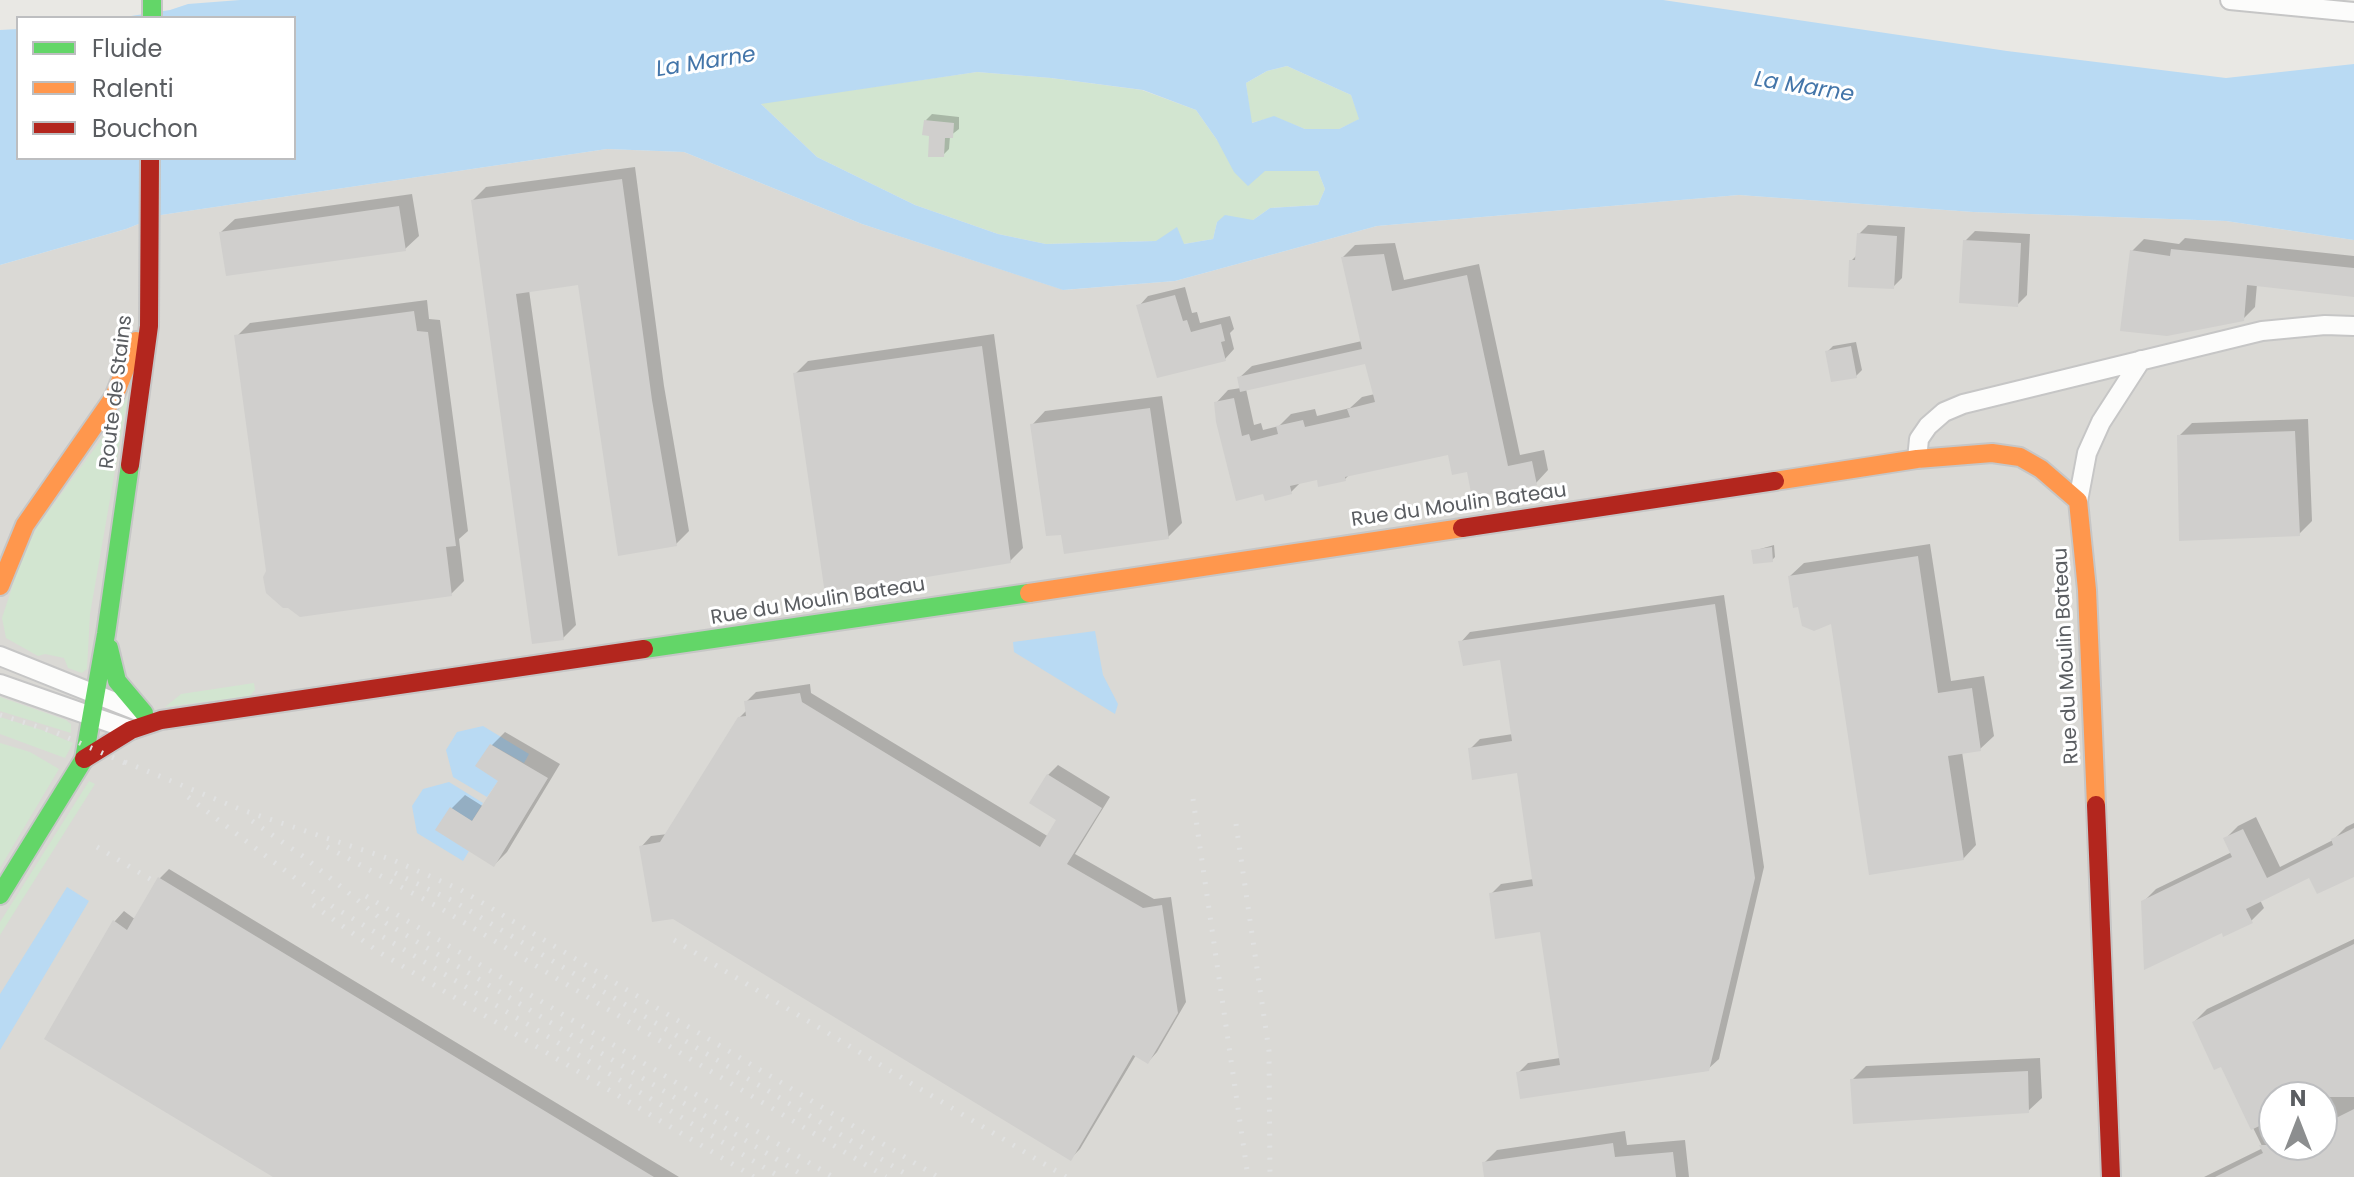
<!DOCTYPE html>
<style>
body{margin:0}
#map{position:relative;width:2354px;height:1177px;overflow:hidden;background:#e9e8e4;font-family:Poppins,sans-serif}
canvas{display:block}
.legend{position:absolute;left:16px;top:16px;width:280px;height:144px;box-sizing:border-box;background:#fff;border:2px solid #bdbec0;margin:0;padding:10px 14px;list-style:none;font-size:24px;color:#5a5d61}
.legend li{display:flex;align-items:center;gap:16px;height:40px}
.legend b{width:40px;border:2px solid #bdbec0}
.north{position:absolute;left:2258px;top:1081px;width:80px;height:80px;box-sizing:border-box;background:#fff;border:2px solid #bdbec0;border-radius:50%;rotate:0deg;font-size:22px;font-weight:700;line-height:32px;text-align:center;color:#5a5d61}
.north::after{content:'';display:block;margin:auto;width:28px;height:36px;background:#8c8e8f;clip-path:polygon(50% 0,100% 100%,50% 72%,0 100%)}
</style>
<div id="map">
<canvas width="2354" height="1177"></canvas>
<ul class="legend">
<li><b style="height:10px;background:#63d668"></b>Fluide</li>
<li><b style="height:10px;background:#ff974d"></b>Ralenti</li>
<li><b style="height:10px;background:#b3261e"></b>Bouchon</li>
</ul>
<div class="north">N</div>
</div>
<script>
const ctx = document.querySelector('canvas').getContext('2d');
ctx.lineJoin = 'round';
function fill(path, color) {
  ctx.fillStyle = color;
  ctx.fill(path, 'evenodd');
}
function shape(rows) {
  const path = new Path2D();
  for (const r of rows) {
    path.moveTo(r[0], r[1]);
    for (let i = 2; i < r.length; i += 2) path.lineTo(r[i], r[i + 1]);
  }
  return path;
}
function strokePath(path, color, width, dash) {
  ctx.strokeStyle = color;
  ctx.lineWidth = width;
  ctx.lineCap = dash ? 'butt' : 'round';
  ctx.setLineDash(dash || []);
  ctx.stroke(path);
}
function drawText(font, color, halo, rows, align = 'center') {
  ctx.font = font + ' Poppins,sans-serif';
  ctx.lineWidth = 6;
  ctx.setLineDash([]);
  ctx.textBaseline = 'middle';
  ctx.strokeStyle = halo;
  ctx.fillStyle = color;
  for (const [text, x, y, turn = 0] of rows) {
    ctx.save();
    ctx.translate(x, y);
    ctx.rotate((+turn || 0) * Math.PI / 180);
    ctx.textAlign = isNaN(turn) ? turn : align;
    if (halo) ctx.strokeText(text, 0, 0);
    ctx.fillText(text, 0, 0);
    ctx.restore();
  }
}
fill(shape([
 [607,149,684,152,862,224,1064,290,1175,281,1377,226,1739,195,1973,212,2226,221,2354,240,2354,1177,0,1177,0,265,126,229,161,215],
 [2274,1097,2322,1097,2322,1145,2274,1145]
]), '#dad9d5');
fill(shape([
 [1287,66,1351,95,1360,119,1339,129,1305,129,1274,117,1251,123,1246,83,1267,71],
 [977,72,1051,78,1142,90,1196,110,1217,140,1265,171,1318,171,1325,189,1318,205,1270,208,1253,220,1217,222,1213,239,1184,244,1156,241,1046,244,998,234,915,205,817,157,760,103],
 [128,396,90,614,87,669,82,673,68,668,64,658,45,654,38,656,6,638,2,618,22,557,37,527,111,426],
 [254,683,255,690,250,696,165,707,181,694],
 [0,697,66,720,71,724,71,733,0,711],
 [0,717,42,730,73,743,65,758,0,734],
 [0,743,30,752,59,769,0,868],
 [89,781,95,784,0,935,0,922]
]), '#d2e5d0');
fill(shape([
 [240,0,1663,0,2007,51,2226,78,2354,64,2354,240,2226,221,1973,212,1739,195,1377,226,1175,281,1063,290,862,224,684,152,607,149,161,215,126,229,0,265,0,30,18,29,18,158,294,158,294,18,118,18,170,10,188,4],
 [1287,66,1351,95,1359,119,1339,129,1305,129,1274,116,1252,123,1246,83,1267,71],
 [977,72,1051,78,1143,90,1196,110,1217,140,1234,172,1248,186,1265,171,1318,171,1325,189,1318,205,1270,208,1253,220,1225,215,1217,222,1213,239,1184,244,1177,227,1156,241,1046,244,998,234,915,205,817,157,761,104],
 [1095,631,1103,675,1118,704,1115,714,1014,652,1013,642],
 [483,726,529,754,524,763,490,744,498,781,487,797,453,777,446,750,457,732],
 [449,782,483,803,472,821,450,808,436,830,469,851,463,861,417,833,412,806,423,789],
 [67,887,89,901,0,1050,0,994]
]), '#b9daf3');
fill(shape([
 [932,114,959,117,959,129,950,136,949,149,943,155,926,120],
 [635,167,664,386,689,531,676,544,580,283,529,290,576,625,563,638,473,200,486,187],
 [412,194,419,236,405,249,221,232,235,219],
 [1868,225,1905,227,1902,278,1893,287,1851,261,1858,254,1859,234],
 [1975,231,2030,234,2027,295,2017,305,1965,241],
 [2185,238,2354,256,2354,294,2257,284,2255,307,2243,319,2132,251,2144,239,2179,244],
 [1395,243,1404,280,1479,264,1520,455,1544,450,1548,470,1536,483,1469,470,1450,453,1350,474,1345,479,1318,477,1302,481,1291,492,1266,498,1216,403,1228,390,1241,388,1239,378,1252,366,1362,341,1343,257,1355,245],
 [1367,362,1375,394,1362,397,1350,408,1317,416,1315,409,1291,414,1279,426,1263,430,1261,423,1254,425,1246,389],
 [1185,287,1192,313,1197,312,1200,323,1230,316,1234,329,1230,333,1234,349,1225,359,1139,306,1148,296],
 [427,300,429,319,440,320,468,531,459,539,464,581,451,594,268,571,237,336,250,323],
 [994,334,1023,548,1010,561,795,374,808,361],
 [1856,342,1862,370,1856,376,1827,352,1833,346],
 [1162,396,1182,523,1168,537,1032,425,1045,411],
 [2308,419,2312,521,2299,534,2179,436,2192,423],
 [1930,544,1951,681,1984,676,1994,736,1980,749,1962,752,1976,845,1963,859,1833,622,1800,605,1790,576,1804,563],
 [1774,545,1775,557,1772,560,1753,551],
 [1724,595,1764,867,1719,1059,1708,1069,1518,1073,1528,1063,1560,1058,1542,930,1491,894,1501,884,1534,879,1519,771,1470,749,1480,739,1513,734,1502,658,1461,642,1470,632],
 [810,684,811,693,1049,837,1059,820,1048,775,1058,765,1110,797,1075,854,1154,899,1171,897,1186,1002,1157,1052,1148,1062,1136,1055,1080,1149,1071,1158,642,846,651,836,668,834,739,718,747,710,746,702,756,692],
 [505,732,560,764,507,852,494,865,451,809,465,795,484,807,500,780,478,766,492,745],
 [2256,817,2280,867,2333,840,2346,827,2354,823,2354,874,2310,876,2260,900,2264,908,2251,921,2222,930,2143,902,2156,889,2232,852,2226,838,2238,826],
 [169,869,679,1177,277,1177,47,1038,115,921,124,911,136,920,160,878],
 [2354,939,2354,1177,2204,1177,2263,1148,2222,1065,2194,1022,2207,1009],
 [2274,1097,2322,1097,2322,1145,2274,1145],
 [2040,1058,2042,1098,2028,1111,1852,1080,1866,1066],
 [1625,1131,1627,1145,1685,1140,1689,1177,1486,1177,1484,1163,1497,1150]
]), '#0003');
fill(shape([
 [924,120,954,123,953,138,945,138,944,157,928,157,929,136,922,135],
 [622,179,652,400,677,546,618,556,578,285,516,294,564,640,532,644,471,200],
 [399,206,406,251,226,276,219,232],
 [1857,233,1897,236,1894,289,1848,287,1849,260,1855,260],
 [1963,240,2021,243,2018,307,1959,303],
 [2171,249,2354,268,2354,297,2247,285,2244,321,2167,336,2120,331,2130,250,2170,256],
 [1384,254,1392,291,1467,275,1508,466,1532,461,1537,485,1472,498,1467,472,1452,475,1448,455,1345,477,1346,481,1318,487,1317,480,1290,486,1292,494,1265,501,1263,494,1236,501,1216,422,1214,402,1234,398,1242,436,1249,434,1251,441,1278,434,1276,426,1303,420,1305,427,1350,417,1347,409,1375,402,1365,364,1240,392,1237,377,1362,349,1341,257],
 [1175,295,1183,321,1187,320,1191,332,1221,324,1225,341,1221,342,1226,361,1157,378,1136,305],
 [414,311,417,331,428,332,456,546,446,547,452,596,300,617,288,608,283,608,266,593,263,577,266,571,234,335],
 [982,346,1011,563,825,594,793,373],
 [1851,346,1857,378,1831,382,1825,351],
 [1150,408,1169,539,1064,554,1061,535,1046,536,1030,424],
 [2295,431,2300,536,2179,541,2177,435],
 [1772,547,1773,562,1753,564,1751,550],
 [1918,556,1938,693,1972,688,1981,751,1948,756,1964,860,1869,875,1831,624,1814,631,1802,626,1798,607,1793,608,1788,576],
 [1715,604,1755,878,1709,1071,1520,1099,1516,1072,1560,1065,1540,932,1495,939,1489,893,1533,886,1517,773,1472,780,1468,748,1512,741,1500,660,1463,666,1458,641],
 [800,693,802,702,1040,847,1056,820,1029,803,1047,774,1102,808,1067,864,1143,908,1162,905,1178,1013,1148,1064,1133,1055,1071,1161,673,919,652,922,639,846,660,842,738,717,746,716,744,701],
 [490,744,548,778,494,867,435,830,450,807,472,821,498,781,475,766],
 [2354,828,2354,877,2317,894,2309,878,2246,909,2253,923,2223,937,2222,933,2144,970,2141,901,2232,857,2223,838,2243,829,2267,878,2333,845,2331,839],
 [158,877,654,1177,273,1177,44,1039,113,920,127,930],
 [2354,944,2354,1097,2274,1097,2274,1119,2251,1130,2221,1067,2214,1070,2192,1022],
 [2028,1071,2029,1113,1853,1124,1850,1079],
 [2354,1109,2354,1177,2215,1177,2263,1153,2259,1145,2322,1145,2322,1125],
 [1613,1143,1615,1157,1673,1152,1676,1177,1484,1177,1482,1162]
]), '#d0cfcd');
const street = shape([
 [2230,0,2354,12],
 [1917,459,1919,439,1928,426,1944,412,1963,404,2262,331,2325,325,2354,326],
 [2078,501,2087,453,2101,422,2141,360],
 [0,656,140,712],
 [0,684,131,730]
]);
const fast = shape([
 [152,0,152,18],
 [109,648,117,681,144,713],
 [644,649,1029,593],
 [0,895,84,759,106,634,130,465]
]);
const slow = shape([
 [1775,481,1917,459,1992,453,2020,457,2041,469,2078,501,2087,590,2096,805],
 [0,586,25,525,114,397,136,341],
 [1029,593,1462,528]
]);
const jam = shape([
 [130,465,149,326,150,158],
 [1462,528,1775,481],
 [84,759,131,730,161,720,644,649],
 [2096,805,2111,1177]
]);
strokePath(street, '#c6c6c6', 22);
strokePath(fast, '#c6c6c6', 22);
strokePath(slow, '#c6c6c6', 22);
strokePath(jam, '#c6c6c6', 22);
strokePath(street, '#fcfcfb', 18);
strokePath(fast, '#63d668', 18);
strokePath(slow, '#ff974d', 18);
strokePath(jam, '#b3261e', 18);
strokePath(shape([
 [0,715,57,733,132,766],
 [125,762,242,810,393,860,461,890,938,1177],
 [188,797,332,906,780,1177],
 [1193,799,1248,1177],
 [252,821,304,857,386,923,806,1177],
 [1236,824,1269,1051,1270,1177],
 [97,847,155,882],
 [327,847,440,908,886,1177],
 [395,873,455,902,911,1177],
 [366,896,833,1177],
 [313,905,379,952,754,1177],
 [674,940,1066,1177]
]), '#e0e1e1', 5, [2, 10]);
drawText('20px', '#5a5d61', '#fff', [
 ["Route de Stains",117,392,-83],
 ["Rue du Moulin Bateau",1459,506,-8],
 ["Rue du Moulin Bateau",818,602,-9],
 ["Rue du Moulin Bateau",2067,656,-93]
]);
drawText('italic 22px', '#4375a9', '#fff', [
 ["La Marne",706,63,-9],
 ["La Marne",1804,88,9]
]);
</script>
